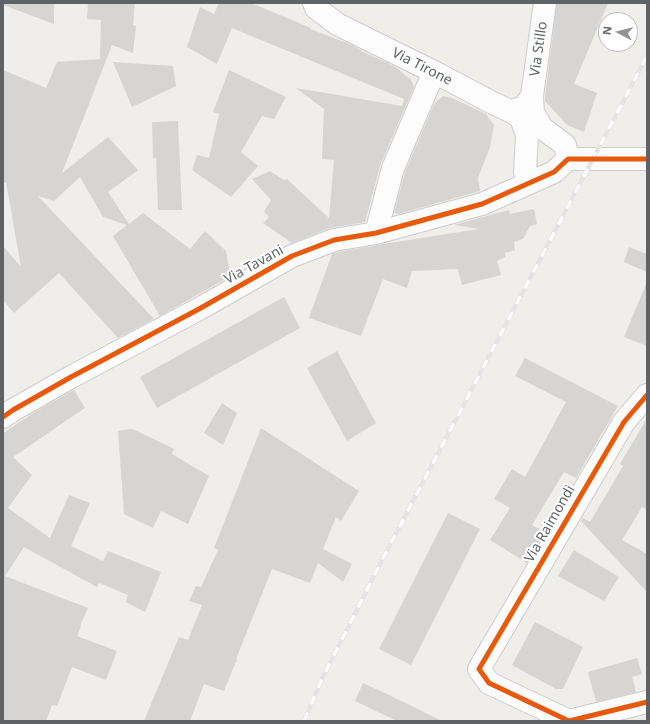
<!DOCTYPE html>
<style>
body{margin:0}
#map{position:relative;width:650px;height:724px;overflow:hidden;background:#efeeea;font-family:"Noto Sans",sans-serif}
canvas{display:block}
.frame{position:absolute;inset:0;border:4px solid #5f6368;pointer-events:none}
.north{position:absolute;left:598px;top:12px;width:40px;height:40px;box-sizing:border-box;background:#fff;border:1px solid #bfc1c3;border-radius:50%;rotate:277deg;font-size:11px;font-weight:700;line-height:16px;text-align:center;color:#5f6368}
.north::after{content:'';display:block;margin:auto;width:14px;height:18px;background:#919496;clip-path:polygon(50% 0,100% 100%,50% 72%,0 100%)}
</style>
<div id="map">
<canvas width="650" height="724"></canvas>
<div class="frame"></div>
<div class="north">N</div>
</div>
<script>
const ctx = document.querySelector('canvas').getContext('2d');
ctx.lineJoin = 'round';
function fill(path, color) {
  ctx.fillStyle = color;
  ctx.fill(path, 'evenodd');
}
function shape(rows) {
  const path = new Path2D();
  for (const r of rows) {
    path.moveTo(r[0], r[1]);
    for (let i = 2; i < r.length; i += 2) path.lineTo(r[i], r[i + 1]);
  }
  return path;
}
function strokePath(path, color, width, dash) {
  ctx.strokeStyle = color;
  ctx.lineWidth = width;
  ctx.lineCap = dash ? 'butt' : 'round';
  ctx.setLineDash(dash || []);
  ctx.stroke(path);
}
function drawText(font, color, halo, rows, align = 'center') {
  ctx.font = font + ' "Noto Sans",sans-serif';
  ctx.lineWidth = 4;
  ctx.setLineDash([]);
  ctx.textBaseline = 'middle';
  ctx.strokeStyle = halo;
  ctx.fillStyle = color;
  for (const [text, x, y, turn = 0] of rows) {
    ctx.save();
    ctx.translate(x, y);
    ctx.rotate((+turn || 0) * Math.PI / 180);
    ctx.textAlign = isNaN(turn) ? turn : align;
    if (halo) ctx.strokeText(text, 0, 0);
    ctx.fillText(text, 0, 0);
    ctx.restore();
  }
}
fill(shape([
 [3,3,54,3,54,24,3,5],
 [88,3,135,3,133,25,136,26,133,53,112,45,62,173,108,137,138,170,108,192,129,224,143,213,190,249,205,231,226,251,230,274,222,281,160,316,113,236,127,225,103,217,80,177,54,201,38,196,154,319,118,338,59,273,14,313,3,300,3,246,21,267,6,182,3,184,3,70,46,88,57,62,100,59,101,20,87,19],
 [219,3,251,3,311,28,310,29,352,45,361,50,361,51,394,66,410,79,410,77,414,87,381,163,365,222,330,228,292,243,263,223,269,217,264,212,271,200,252,179,270,171,284,180,287,179,329,218,334,160,322,159,324,109,296,88,402,106,404,99,232,28,217,64,187,47,200,7,214,14],
 [557,3,608,3,574,84,597,93,584,132,567,125,545,101,545,96],
 [113,62,173,66,176,86,132,107],
 [229,70,286,97,274,119,262,116,241,152,258,166,231,197,192,170,197,155,209,158,219,114,213,112],
 [443,96,452,98,486,114,494,125,490,147,478,178,480,191,398,214,394,213,405,172,434,104],
 [178,121,182,210,158,210,156,157,153,159,152,122],
 [534,209,537,224,530,226,523,239,514,242,515,250,505,253,505,257,497,261,501,275,462,285,458,269,412,271,407,288,383,279,361,336,309,318,332,254,337,252,383,244,479,229,454,225,509,210,510,214],
 [629,247,647,254,647,272,624,262],
 [647,282,647,346,624,337],
 [284,297,300,328,157,408,140,377],
 [337,351,376,423,347,441,307,368],
 [525,358,618,406,576,478,564,472,532,525,545,532,527,563,490,540,510,508,494,499,512,469,525,477,566,402,515,376],
 [74,390,85,408,13,457,32,475,8,508,50,538,69,495,90,503,71,546,103,561,108,551,161,572,145,612,126,602,128,595,99,583,97,587,24,547,5,576,88,608,80,626,81,626,77,636,117,651,106,680,72,667,57,706,52,705,46,721,3,721,3,433,38,410],
 [222,403,237,413,223,445,204,433],
 [647,418,647,510,642,507,622,540,647,554,647,592,581,521,583,518,590,522,623,466,620,464],
 [261,428,359,491,341,521,336,517,323,549,352,564,343,582,318,563,310,583,272,569,236,659,237,659,224,691,204,684,190,721,144,721,179,637,188,640,202,605,189,601,196,586,201,587,218,550,214,548],
 [130,429,133,429,174,449,172,454,209,476,188,524,161,511,153,528,124,514,118,431],
 [448,513,480,529,411,665,379,649],
 [574,550,619,577,604,601,558,576],
 [535,622,583,647,563,689,556,689,512,665],
 [637,658,642,674,632,677,636,692,596,702,588,672],
 [363,683,389,695,442,721,397,721,355,701]
]), '#d6d5d3');
const minor = shape([
 [314,3,316,8,337,24,434,72,491,102,510,111,523,108,532,96],
 [545,3,532,96,533,113,542,128,565,145,568,159],
 [510,111,521,118,527,135,525,172,535,180],
 [376,233,393,168,434,72],
 [647,395,624,422,479,669,489,683,569,721,647,702],
 [3,417,13,410,71,377,199,309,292,256,334,240,376,233,482,204,554,172,568,159,647,159]
]);
strokePath(minor, '#cbcccc', 24);
strokePath(minor, '#fdfcfc', 22);
const rail = shape([
 [304,721,322,679,382,560,647,56]
]);
strokePath(rail, '#e4e4e4', 4.5);
strokePath(rail, '#fff', 3, [9]);
strokePath(shape([
 [647,395,624,422,479,669,489,683,569,721,647,702],
 [3,417,13,410,71,377,199,309,292,256,334,240,376,233,482,204,554,172,568,159,647,159]
]), '#e8590c', 5);
drawText('14px', '#5f6368', '#fff', [
 ["Via Stillo",539,49,-82],
 ["Via Tirone",422,67,27],
 ["Via Tavani",254,265,-29],
 ["Via Raimondi",550,524,-60]
]);
</script>
